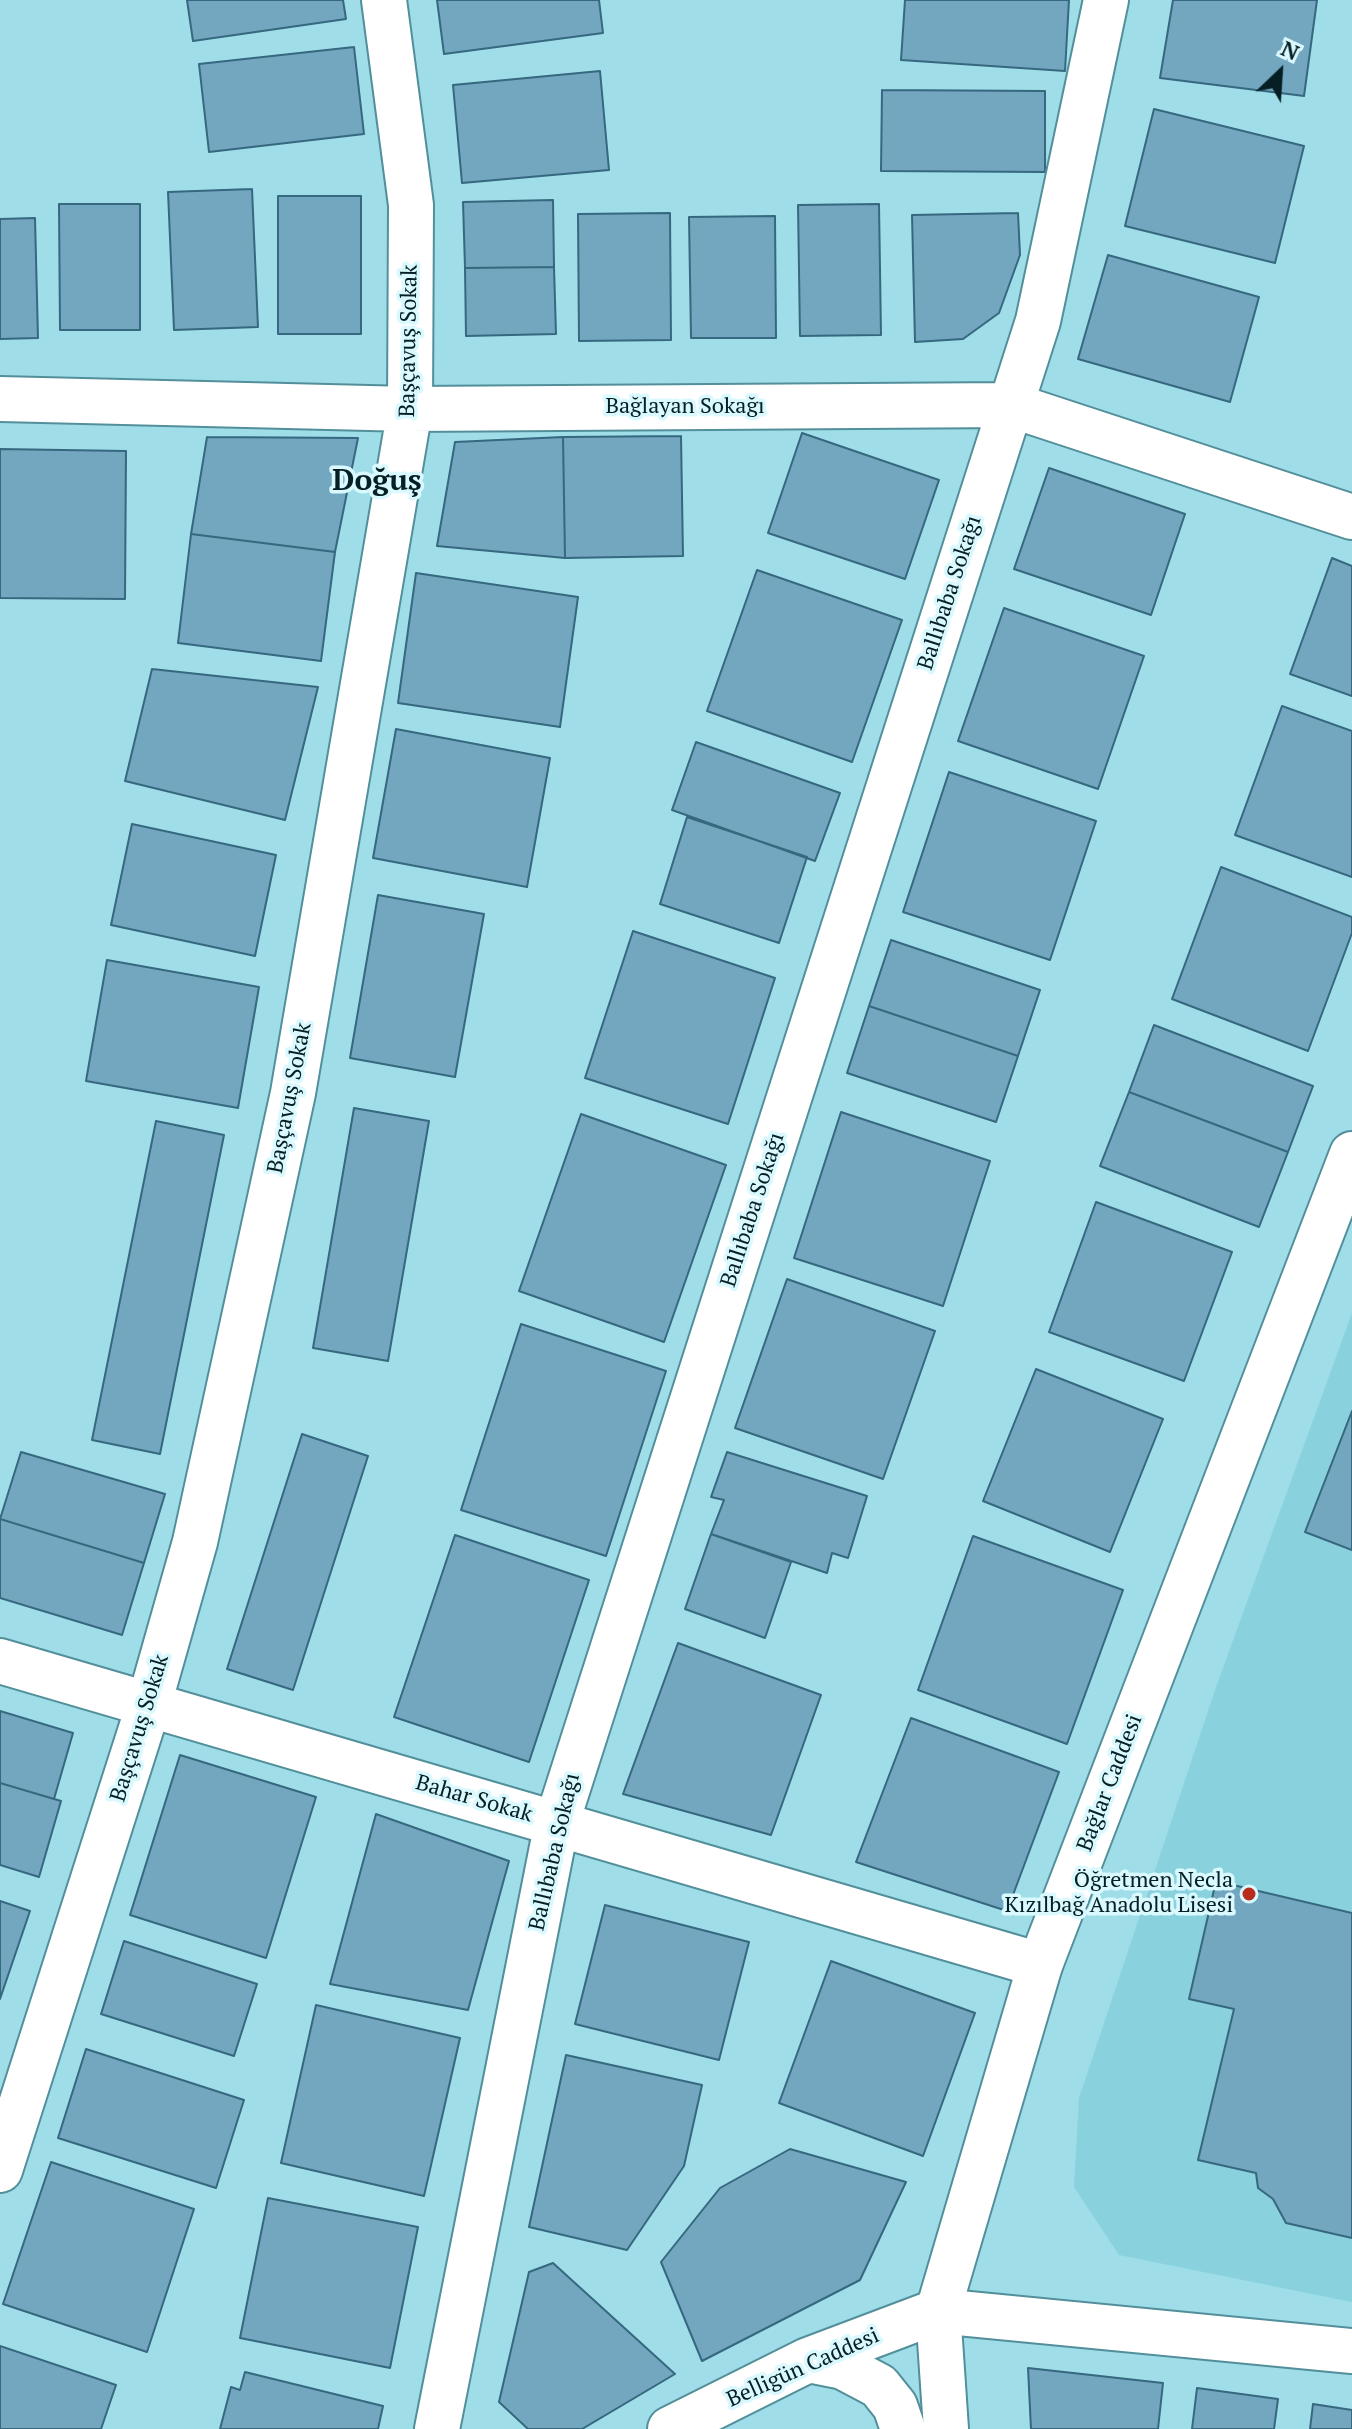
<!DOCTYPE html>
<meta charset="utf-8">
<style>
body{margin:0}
#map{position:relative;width:1352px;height:2429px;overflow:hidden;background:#9fdee9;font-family:"PT Serif",serif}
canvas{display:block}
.north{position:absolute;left:1240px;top:32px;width:80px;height:80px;-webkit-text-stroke:6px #daf9ff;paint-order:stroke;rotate:25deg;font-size:22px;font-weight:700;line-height:32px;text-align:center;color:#051f24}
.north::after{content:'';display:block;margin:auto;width:28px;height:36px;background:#051f24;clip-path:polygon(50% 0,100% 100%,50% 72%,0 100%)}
</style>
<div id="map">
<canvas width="1352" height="2429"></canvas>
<div class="north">N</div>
</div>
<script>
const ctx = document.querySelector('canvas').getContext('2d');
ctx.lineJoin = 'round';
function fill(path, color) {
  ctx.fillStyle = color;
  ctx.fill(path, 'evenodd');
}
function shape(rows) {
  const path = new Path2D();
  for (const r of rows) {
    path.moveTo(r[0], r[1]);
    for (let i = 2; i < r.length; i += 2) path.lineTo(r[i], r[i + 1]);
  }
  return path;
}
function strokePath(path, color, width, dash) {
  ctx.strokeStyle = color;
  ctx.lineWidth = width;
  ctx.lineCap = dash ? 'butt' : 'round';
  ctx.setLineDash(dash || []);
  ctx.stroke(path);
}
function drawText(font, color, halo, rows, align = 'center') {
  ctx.font = font + ' "PT Serif",serif';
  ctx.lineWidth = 7;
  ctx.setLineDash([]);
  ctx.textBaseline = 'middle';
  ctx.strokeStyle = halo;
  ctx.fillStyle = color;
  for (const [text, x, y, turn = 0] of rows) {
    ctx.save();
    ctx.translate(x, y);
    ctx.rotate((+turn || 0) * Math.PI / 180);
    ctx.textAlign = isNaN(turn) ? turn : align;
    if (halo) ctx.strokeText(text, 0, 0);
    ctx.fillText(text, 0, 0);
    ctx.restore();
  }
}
fill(shape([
 [1352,1313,1352,2302,1119,2255,1074,2187,1079,2098,1215,1690]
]), '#89d1dd');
const building = shape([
 [187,0,343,0,346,19,193,41,187,0],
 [437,0,599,0,603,33,444,54,437,0],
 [905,0,1069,0,1065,71,901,60,905,0],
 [1173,0,1317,0,1304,96,1160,78,1173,0],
 [354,47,364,134,209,152,199,64,354,47],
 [600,71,609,170,462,183,453,85,600,71],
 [882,90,1045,91,1045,172,881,171,882,90],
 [1154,109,1304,146,1275,263,1125,226,1154,109],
 [252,189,258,327,174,330,168,192,252,189],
 [278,196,361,196,361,334,278,334,278,196],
 [553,200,554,267,465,268,463,202,553,200],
 [59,204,140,204,140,330,60,330,59,204],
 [879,204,881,335,800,336,798,205,879,204],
 [670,213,671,340,579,341,578,214,670,213],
 [1018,213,1020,255,999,313,963,339,915,342,912,215,1018,213],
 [775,216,776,338,691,338,689,217,775,216],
 [35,218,38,338,0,339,0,219,35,218],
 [1108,255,1259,297,1230,402,1078,359,1108,255],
 [554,267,556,334,466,336,465,268,554,267],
 [802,433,939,480,905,579,768,533,802,433],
 [681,436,683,556,565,558,563,437,681,436],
 [207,437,358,438,335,552,191,534,207,437],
 [563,437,565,558,437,546,455,442,563,437],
 [0,449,126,451,125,599,0,598,0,449],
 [1049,468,1185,514,1151,615,1014,569,1049,468],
 [191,534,335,552,321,661,178,643,191,534],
 [1332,558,1352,566,1352,696,1290,674,1332,558],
 [757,570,902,620,852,762,707,711,757,570],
 [416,573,578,597,560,727,398,703,416,573],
 [1004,608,1144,656,1098,789,958,741,1004,608],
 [152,669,318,687,285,820,125,781,152,669],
 [1282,706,1352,731,1352,877,1235,835,1282,706],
 [396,729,550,758,527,887,373,858,396,729],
 [696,742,840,793,815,861,672,810,696,742],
 [949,772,1096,821,1050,960,903,912,949,772],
 [687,817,807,857,779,943,660,904,687,817],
 [132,824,276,855,255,956,111,925,132,824],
 [1221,867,1352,917,1352,933,1308,1051,1172,999,1221,867],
 [378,895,484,914,455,1077,350,1058,378,895],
 [633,931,775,978,728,1124,585,1078,633,931],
 [891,940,1040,990,1018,1056,869,1006,891,940],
 [107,960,259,987,238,1108,86,1081,107,960],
 [869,1006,1018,1056,996,1122,847,1073,869,1006],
 [1154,1025,1313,1086,1288,1152,1129,1092,1154,1025],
 [1129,1092,1288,1152,1259,1227,1100,1166,1129,1092],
 [354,1108,429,1121,388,1361,313,1348,354,1108],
 [841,1112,990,1161,943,1306,794,1258,841,1112],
 [581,1114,726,1165,664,1342,519,1291,581,1114],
 [156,1121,224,1135,160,1454,92,1440,156,1121],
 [1096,1202,1232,1252,1184,1381,1049,1332,1096,1202],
 [787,1279,935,1331,883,1479,735,1428,787,1279],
 [521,1324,666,1371,606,1556,461,1510,521,1324],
 [1036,1369,1163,1419,1110,1552,983,1501,1036,1369],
 [1352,1411,1352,1550,1305,1532,1352,1411],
 [302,1434,368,1456,293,1690,227,1669,302,1434],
 [21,1452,165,1494,144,1563,0,1519,21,1452],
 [727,1452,867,1496,848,1558,832,1553,827,1573,711,1534,724,1500,711,1497,727,1452],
 [0,1519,144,1563,122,1635,0,1598,0,1519],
 [711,1534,791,1562,765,1638,685,1609,711,1534],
 [455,1535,589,1580,529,1762,394,1717,455,1535],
 [973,1536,1123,1590,1067,1744,918,1690,973,1536],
 [678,1643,821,1695,771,1835,623,1794,678,1643],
 [0,1711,73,1733,54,1799,0,1783,0,1711],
 [911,1718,1059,1772,1007,1911,856,1862,911,1718],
 [180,1755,316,1797,266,1958,130,1915,180,1755],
 [0,1783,61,1801,39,1877,0,1865,0,1783],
 [376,1814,509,1861,468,2010,330,1984,376,1814],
 [1216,1881,1352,1913,1352,2238,1286,2223,1273,2199,1258,2188,1256,2173,1198,2160,1234,2009,1189,1999,1216,1881],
 [0,1901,30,1911,0,1999,0,1901],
 [605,1905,749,1942,719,2060,575,2024,605,1905],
 [124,1941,257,1984,234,2056,101,2014,124,1941],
 [831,1961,975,2013,923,2156,779,2103,831,1961],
 [316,2005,460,2038,424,2196,281,2163,316,2005],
 [86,2049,244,2100,216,2188,58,2138,86,2049],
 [566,2055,702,2085,684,2166,627,2250,529,2227,566,2055],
 [790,2149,906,2182,860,2280,702,2361,661,2262,720,2188,790,2149],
 [51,2162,194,2209,147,2352,3,2304,51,2162],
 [268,2198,418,2227,390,2368,240,2338,268,2198],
 [553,2263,675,2374,582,2429,528,2429,499,2402,529,2272,553,2263],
 [0,2346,116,2385,101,2429,0,2429,0,2346],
 [1028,2368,1163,2383,1158,2429,1031,2429,1028,2368],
 [245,2372,383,2406,378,2429,220,2429,231,2387,240,2390,245,2372],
 [1197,2388,1278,2399,1274,2429,1192,2429,1197,2388],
 [1313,2404,1352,2410,1352,2429,1310,2429,1313,2404]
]);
fill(building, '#73a6bf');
strokePath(building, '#36687f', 2);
const street = shape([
 [0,399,410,409,1011,405,1352,517],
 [0,1661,1040,1965],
 [0,2170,149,1704,195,1542,293,1093,410,409,411,205,384,0],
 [808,2360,843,2367,879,2386,895,2406,903,2429],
 [437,2429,557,1822,1038,321,1106,0],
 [670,2429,808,2360,938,2311,1352,2351]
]);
const secondary = shape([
 [946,2429,938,2311,1040,1965,1352,1154]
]);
strokePath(street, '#528f9a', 48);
strokePath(secondary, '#528f9a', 48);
strokePath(street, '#fff', 44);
strokePath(secondary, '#fff', 44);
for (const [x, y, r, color] of [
 [1249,1894,8,"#b92c1d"]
]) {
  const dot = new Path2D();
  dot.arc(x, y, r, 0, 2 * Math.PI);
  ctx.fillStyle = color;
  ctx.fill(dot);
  strokePath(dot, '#daf9ff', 3);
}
drawText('22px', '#051f24', '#daf9ff', [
 ["Başçavuş Sokak",409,341,-89],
 ["Bağlayan Sokağı",685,407],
 ["Ballıbaba Sokağı",950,593,-72],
 ["Başçavuş Sokak",290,1098,-79],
 ["Ballıbaba Sokağı",753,1210,-72],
 ["Başçavuş Sokak",140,1728,-73],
 ["Bağlar Caddesi",1110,1783,-69],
 ["Bahar Sokak",474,1799,16],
 ["Ballıbaba Sokağı",555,1852,-77],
 ["Belligün Caddesi",803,2368,-24]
]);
drawText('22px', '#051f24', '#daf9ff', [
 ["Öğretmen Necla",1233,1881],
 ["Kızılbağ Anadolu Lisesi",1233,1906]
], 'right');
drawText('bold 30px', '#051f24', '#daf9ff', [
 ["Doğuş",377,481]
]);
</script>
